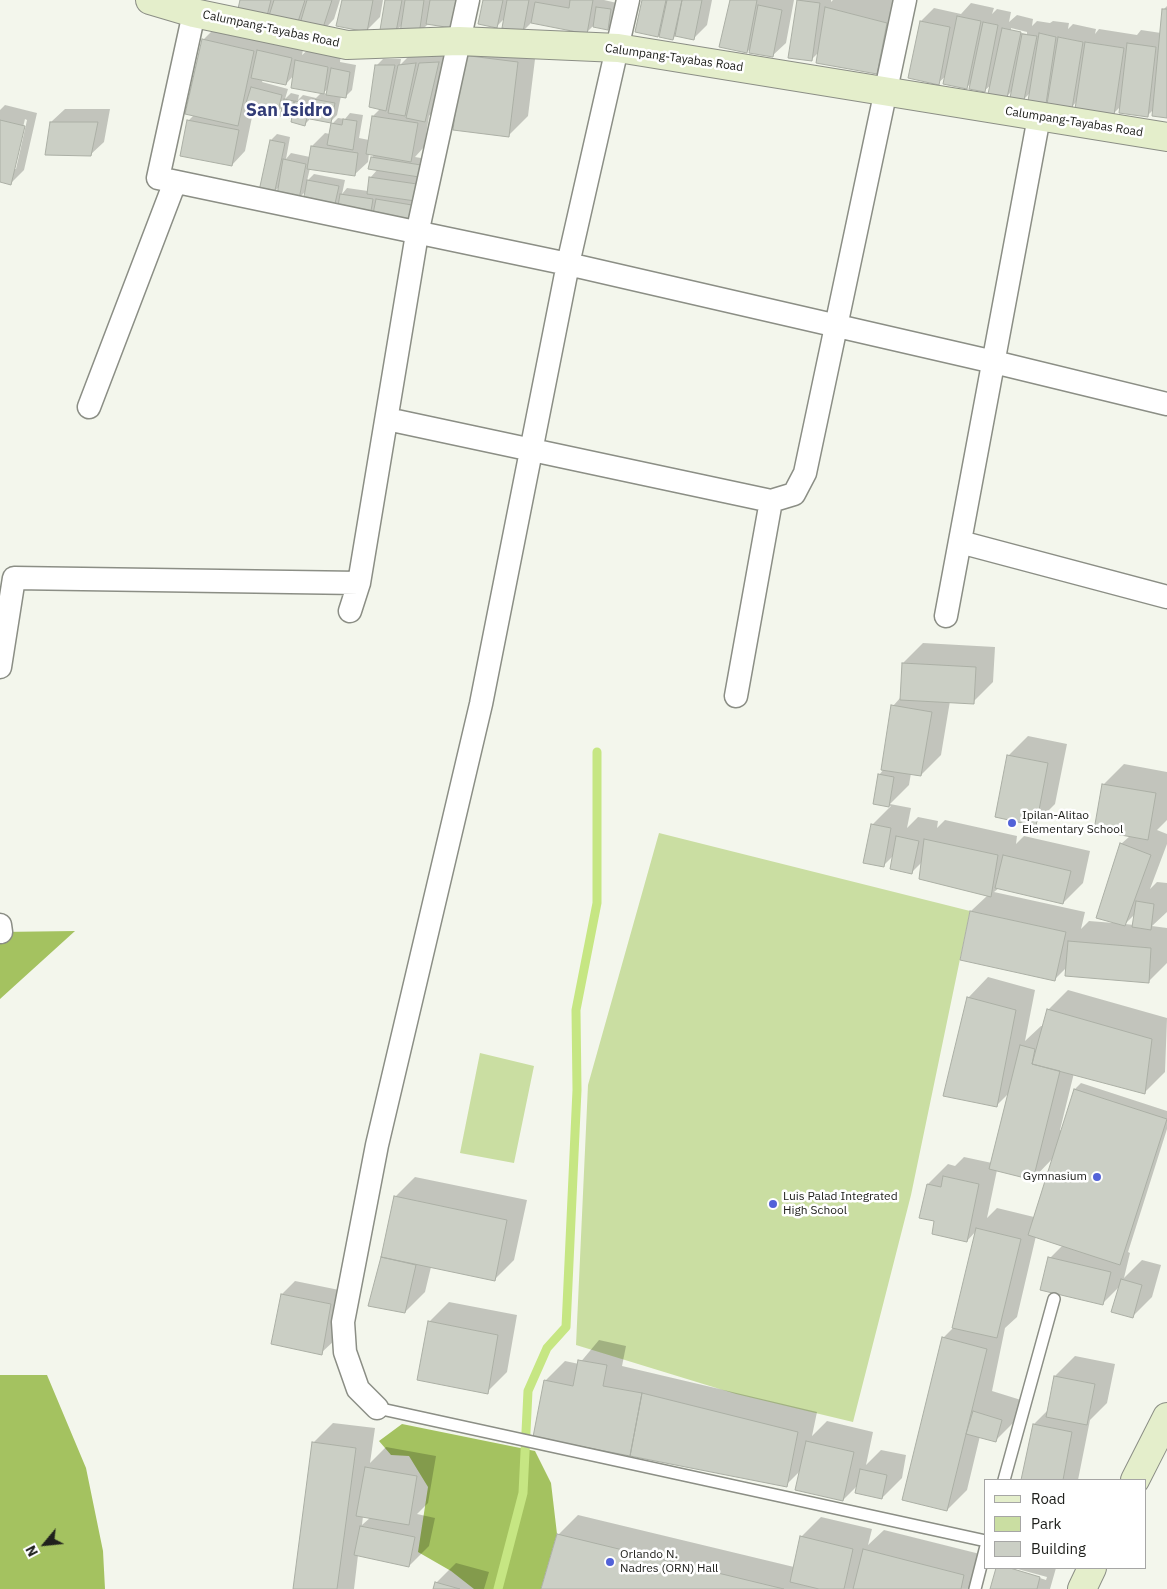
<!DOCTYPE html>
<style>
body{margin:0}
#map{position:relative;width:1167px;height:1589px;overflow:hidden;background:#f3f6ec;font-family:"IBM Plex Sans",sans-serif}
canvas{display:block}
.legend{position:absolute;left:984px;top:1479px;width:162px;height:90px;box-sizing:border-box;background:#fff;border:1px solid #a6a6a5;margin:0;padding:6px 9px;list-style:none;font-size:15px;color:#20211d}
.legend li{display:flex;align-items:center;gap:10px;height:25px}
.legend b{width:25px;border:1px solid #a6a6a5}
.north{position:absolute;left:20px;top:1519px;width:50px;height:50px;-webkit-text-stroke:4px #fff;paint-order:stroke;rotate:242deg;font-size:14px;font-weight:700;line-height:20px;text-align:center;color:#20211d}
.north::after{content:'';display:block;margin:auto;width:18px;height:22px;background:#20211d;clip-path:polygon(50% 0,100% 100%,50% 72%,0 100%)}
</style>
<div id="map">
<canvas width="1167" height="1589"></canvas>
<ul class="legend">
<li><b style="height:6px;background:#e4eecb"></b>Road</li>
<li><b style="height:14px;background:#cadea2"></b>Park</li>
<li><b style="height:14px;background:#cbcfc5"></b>Building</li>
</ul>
<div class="north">N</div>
</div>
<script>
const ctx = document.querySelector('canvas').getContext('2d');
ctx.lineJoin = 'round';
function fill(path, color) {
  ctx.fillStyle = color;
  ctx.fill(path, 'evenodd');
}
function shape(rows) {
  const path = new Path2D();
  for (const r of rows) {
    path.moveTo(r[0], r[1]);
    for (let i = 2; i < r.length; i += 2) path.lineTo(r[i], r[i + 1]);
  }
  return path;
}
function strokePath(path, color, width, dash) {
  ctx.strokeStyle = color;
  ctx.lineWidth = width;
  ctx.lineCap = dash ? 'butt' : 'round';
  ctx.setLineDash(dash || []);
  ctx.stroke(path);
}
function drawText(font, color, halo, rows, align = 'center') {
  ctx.font = font + ' "IBM Plex Sans",sans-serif';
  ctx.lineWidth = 5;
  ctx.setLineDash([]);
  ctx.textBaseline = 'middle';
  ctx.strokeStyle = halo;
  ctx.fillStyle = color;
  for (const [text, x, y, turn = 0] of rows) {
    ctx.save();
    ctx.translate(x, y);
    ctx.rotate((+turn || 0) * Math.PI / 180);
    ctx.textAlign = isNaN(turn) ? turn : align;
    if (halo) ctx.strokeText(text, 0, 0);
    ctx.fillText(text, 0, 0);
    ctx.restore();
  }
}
fill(shape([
 [659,833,970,911,911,1195,853,1422,736,1394,576,1345,588,1085],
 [480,1053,534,1066,514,1163,460,1153]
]), '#cadea2');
fill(shape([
 [75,931,0,999,0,932],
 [0,1375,47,1375,86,1468,103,1551,105,1589,0,1589],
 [402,1424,535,1451,551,1483,557,1534,541,1589,474,1589,451,1571,418,1552,428,1487,409,1456,391,1455,379,1441]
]), '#a4c260');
fill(shape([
 [242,0,340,0,334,19,321,33,265,19],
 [343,0,383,0,380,17,366,31],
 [386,0,467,0,429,23,418,34,402,25,396,31],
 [485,0,604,0,617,3,614,22,608,28,593,26,587,32,532,22,523,31,505,18,496,27],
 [643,0,712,0,707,25,693,39,676,35,673,39,662,31,657,36],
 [731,0,794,0,786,43,772,56,752,47,747,52],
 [798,0,831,0,831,2,833,0,896,0,897,52,877,72,819,52,811,60,790,57],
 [971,3,994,8,992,14,997,9,1011,12,1009,22,1017,15,1033,19,1032,26,1037,21,1050,23,1053,21,1069,23,1068,29,1073,24,1096,29,1095,34,1099,29,1137,35,1141,30,1161,33,1164,9,1167,6,1167,116,1154,109,1147,116,1121,106,1113,114,1077,101,1071,108,1049,98,1045,102,1030,93,1024,99,1013,90,1007,96,992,84,984,91,972,82,967,87,946,76,938,83,921,21,934,8,961,14],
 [1011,28,1027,32,1027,34,1011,31],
 [223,20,304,45,302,55,310,48,341,53,340,62,356,65,352,90,345,97,341,96,337,115,330,122,311,118,305,124,294,111,289,117,283,107,276,113,255,107,246,116,252,117,245,151,232,165,188,121,194,115,203,40],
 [294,75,322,92,316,98,303,95,298,100,299,95,291,93,285,99,288,89,262,82,263,79,286,84],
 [329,88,328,94,323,93],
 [537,43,528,116,508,136,463,56],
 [451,49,438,107,429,116,424,147,415,157,427,159,425,169,417,177,423,178,415,217,370,215,340,201,334,207,306,191,299,198,279,187,273,193,271,140,277,134,290,137,286,159,291,153,310,157,312,146,325,133,330,134,332,124,338,118,345,119,350,113,363,115,359,138,369,140,373,116,381,108,376,66,383,59,401,59,400,65,413,52,429,50,427,56,433,50],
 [369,153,375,154,372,157,378,169,370,178,368,191,347,188,342,194,345,180,314,174,307,181,310,168,354,175,368,162],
 [5,105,37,113,24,170,10,184,0,180,0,110],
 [25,119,27,120,16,169,13,169],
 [65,109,110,109,104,142,90,155,51,122],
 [923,643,995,647,993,682,973,702,950,701,941,755,921,775,911,773,909,785,890,804,911,808,907,828,918,817,938,821,937,828,945,820,1017,836,1016,844,1024,836,1090,851,1083,883,1063,903,999,888,994,892,1085,912,1081,929,1089,921,1114,923,1121,844,1130,836,1096,829,1104,784,1124,764,1167,772,1167,820,1157,830,1167,834,1167,844,1150,889,1157,882,1167,883,1167,912,1152,926,1167,928,1167,963,1148,982,1067,967,1055,979,971,911,988,895,922,862,912,872,894,855,883,866,872,825,891,806,874,803,879,775,884,769,893,706,901,697,903,663],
 [1136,913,1134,925,1125,924],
 [1028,736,1067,744,1055,804,1035,824,1008,756],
 [988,977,1035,990,1025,1041,1041,1026,1043,1026,1048,1010,1068,990,1167,1018,1165,1072,1145,1092,1074,1073,1060,1130,1062,1131,1075,1089,1081,1083,1167,1111,1167,1129,1128,1252,1130,1253,1124,1278,1142,1260,1161,1265,1152,1297,1132,1317,1120,1286,1102,1304,1050,1258,1063,1245,1036,1236,1017,1317,1005,1328,992,1391,1021,1400,1015,1421,995,1441,980,1436,967,1490,947,1510,943,1338,953,1328,976,1231,967,1241,936,1221,928,1184,948,1164,955,1166,964,1157,992,1163,1009,1093,996,1106,968,998],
 [1053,1158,1034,1217,997,1208,987,1218,997,1170,1033,1179],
 [415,1177,527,1200,514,1260,494,1280,431,1267,425,1292,405,1312,383,1258,395,1197],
 [295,1281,344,1291,335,1340,321,1353,282,1294],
 [449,1302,517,1315,507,1372,487,1392,429,1322],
 [599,1340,626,1346,622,1366,817,1412,812,1436,827,1421,873,1432,866,1465,881,1450,906,1455,902,1478,882,1498,858,1485,843,1500,800,1471,786,1485,545,1381,565,1361,579,1364],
 [1075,1356,1115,1364,1107,1403,1090,1420,1078,1480,1022,1480,1034,1424,1048,1410,1055,1376],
 [333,1423,375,1428,370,1463,386,1447,436,1456,428,1503,417,1514,435,1518,429,1546,409,1566,358,1555,354,1589,294,1589,313,1443],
 [363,1516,371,1517,362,1525],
 [578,1515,794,1567,801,1537,821,1517,872,1529,868,1545,884,1530,984,1555,975,1589,543,1589,558,1535],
 [456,1563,489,1572,484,1589,434,1589,436,1583],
 [997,1568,1010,1568,1046,1580,1047,1577,1014,1568,1056,1568,1050,1589,992,1589]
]), '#0003');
strokePath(shape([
 [498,1589,523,1493,528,1391,547,1348,566,1327,577,1090,576,1010,597,903,597,752]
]), '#c6e683', 9);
const building = shape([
 [240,0,271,0,266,20,237,13,240,0],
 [274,0,305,0,295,31,267,22,274,0],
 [307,0,332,0,321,34,299,27,307,0],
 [342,0,373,0,367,32,336,26,342,0],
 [385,0,402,0,396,32,380,30,385,0],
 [405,0,424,0,419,35,400,33,405,0],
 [430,0,457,0,452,28,426,24,430,0],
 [483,0,503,0,497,28,478,24,483,0],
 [507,0,529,0,523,32,502,28,507,0],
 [570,0,593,0,587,34,531,23,535,2,569,8,570,0],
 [642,0,666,0,658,37,635,32,642,0],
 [667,0,682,0,673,40,659,37,667,0],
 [682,0,702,0,694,40,675,36,682,0],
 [730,0,757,0,747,53,719,47,730,0],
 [797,0,820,3,812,61,788,58,797,0],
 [758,5,782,10,773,57,749,53,758,5],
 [596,7,611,9,608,30,593,27,596,7],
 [825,7,887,23,877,74,816,63,825,7],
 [1162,9,1167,9,1167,118,1152,116,1162,9],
 [957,16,981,21,967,89,943,84,957,16],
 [920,21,950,27,939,85,908,78,920,21],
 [983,22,998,25,985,92,969,89,983,22],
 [1002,28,1021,32,1007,98,988,94,1002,28],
 [1039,33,1056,37,1046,104,1028,101,1039,33],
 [1022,34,1037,36,1024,100,1010,98,1022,34],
 [1058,37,1083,42,1072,109,1047,104,1058,37],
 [202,39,254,51,238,126,185,114,202,39],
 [1085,42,1124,48,1114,115,1075,109,1085,42],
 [1127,43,1156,47,1148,117,1119,113,1127,43],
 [257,50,292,58,286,85,251,78,257,50],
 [462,55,518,62,509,137,453,130,462,55],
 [295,60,328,67,324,94,291,88,295,60],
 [439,62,425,122,406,118,419,63,439,62],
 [416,63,405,116,388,113,398,65,416,63],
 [375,65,395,65,386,111,369,107,375,65],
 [331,68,350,72,346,98,326,95,331,68],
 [251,87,282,95,277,115,245,106,251,87],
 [284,99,294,101,290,118,280,116,284,99],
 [313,99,335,103,331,123,310,119,313,99],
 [295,101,310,104,305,126,291,122,295,101],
 [372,116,418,123,411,162,366,154,372,116],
 [343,119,357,121,353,150,327,145,331,123,342,125,343,119],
 [0,120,25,126,11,185,0,182,0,120],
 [187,120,239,130,232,166,180,156,187,120],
 [50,122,98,122,91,156,45,155,50,122],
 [270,140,285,143,274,195,259,191,270,140],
 [311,146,358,153,355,176,307,169,311,146],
 [371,157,421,165,419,177,368,169,371,157],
 [283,159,306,164,299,199,277,195,283,159],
 [369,177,417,184,415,201,367,194,369,177],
 [307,180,339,186,334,208,303,202,307,180],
 [340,194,373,199,370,217,337,212,340,194],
 [376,199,412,205,409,225,372,219,376,199],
 [902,663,976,667,974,704,900,700,902,663],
 [891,705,932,712,921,776,881,770,891,705],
 [1007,755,1048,763,1036,826,995,817,1007,755],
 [878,774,894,777,889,807,873,804,878,774],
 [1102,784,1156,793,1148,840,1094,830,1102,784],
 [871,824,891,828,884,867,863,863,871,824],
 [896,836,919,841,912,874,890,869,896,836],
 [924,839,998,855,991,897,919,879,924,839],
 [1120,843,1151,855,1125,926,1096,918,1120,843],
 [1003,855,1071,871,1063,904,995,888,1003,855],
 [1136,901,1154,904,1151,930,1132,927,1136,901],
 [970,911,1066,932,1055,981,960,960,970,911],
 [1068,941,1151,948,1149,983,1065,976,1068,941],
 [967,997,1016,1010,997,1107,943,1096,967,997],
 [1047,1009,1152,1039,1145,1094,1032,1064,1047,1009],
 [1020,1045,1035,1049,1032,1064,1060,1071,1033,1180,989,1169,1020,1045],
 [1074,1089,1167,1119,1120,1265,1028,1235,1074,1089],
 [943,1176,979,1184,967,1242,932,1234,934,1221,919,1218,927,1184,941,1187,943,1176],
 [394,1196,507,1220,495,1281,381,1257,394,1196],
 [976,1228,1021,1239,997,1338,952,1328,976,1228],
 [381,1257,416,1265,405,1313,368,1306,381,1257],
 [1048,1257,1111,1272,1103,1305,1040,1290,1048,1257],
 [1121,1279,1142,1285,1133,1318,1111,1312,1121,1279],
 [281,1294,331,1304,322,1355,271,1344,281,1294],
 [428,1321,498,1335,488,1394,417,1380,428,1321],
 [942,1337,987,1349,947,1511,902,1500,942,1337],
 [578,1360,607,1365,603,1386,642,1393,630,1456,533,1437,544,1380,573,1386,578,1360],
 [1054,1376,1095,1384,1087,1425,1046,1417,1054,1376],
 [642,1393,798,1432,787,1487,630,1456,642,1393],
 [973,1411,1002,1420,996,1442,966,1434,973,1411],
 [1033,1424,1072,1432,1063,1480,1021,1480,1033,1424],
 [806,1441,854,1452,843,1501,795,1490,806,1441],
 [312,1442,356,1448,337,1589,293,1589,312,1442],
 [365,1467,417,1476,409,1525,356,1516,365,1467],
 [860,1469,887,1475,882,1499,855,1493,860,1469],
 [360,1526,415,1537,409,1567,354,1555,360,1526],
 [557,1534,784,1589,541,1589,557,1534],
 [800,1536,853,1549,844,1589,819,1589,790,1582,800,1536],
 [863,1549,964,1575,961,1589,853,1589,863,1549],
 [996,1568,1010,1568,1040,1577,1037,1589,990,1589,996,1568],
 [435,1582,460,1589,433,1589,435,1582]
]);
fill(building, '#cbcfc5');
strokePath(building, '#abafa5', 1);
const lane = shape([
 [377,1408,986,1541],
 [1004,1480,1054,1299],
 [975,1589,986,1546]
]);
const street = shape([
 [194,13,158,178,568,264,994,362,1167,404],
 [89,407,175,182],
 [387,419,771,501,794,494,805,473,905,0],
 [960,542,1167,597],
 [350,611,359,583,417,234,468,0],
 [946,616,1039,117],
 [0,667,14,578,359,583],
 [736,696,771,501],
 [0,925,1,932],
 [377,1408,358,1389,345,1352,343,1322,377,1145,481,704,568,264,628,0]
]);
const secondary = shape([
 [150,0,194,13,347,45,459,41,618,48,1167,137],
 [1135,1480,1167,1417],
 [1082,1589,1092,1568]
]);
strokePath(lane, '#8b8e85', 14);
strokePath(street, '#8b8e85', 25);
strokePath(secondary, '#8b8e85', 30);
strokePath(lane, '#fff', 11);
strokePath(street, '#fff', 22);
strokePath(secondary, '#e4eecb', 28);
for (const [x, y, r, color] of [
 [1012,823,5,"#5262d8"],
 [1097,1177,5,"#5262d8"],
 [773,1204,5,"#5262d8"],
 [610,1562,5,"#5262d8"]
]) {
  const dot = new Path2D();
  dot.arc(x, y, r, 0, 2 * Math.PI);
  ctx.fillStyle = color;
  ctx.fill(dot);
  strokePath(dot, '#fff', 2);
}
drawText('12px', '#20211d', '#fff', [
 ["Calumpang-Tayabas Road",271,29,12],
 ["Calumpang-Tayabas Road",674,58,8],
 ["Calumpang-Tayabas Road",1074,122,9]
]);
drawText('12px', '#20211d', '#fff', [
 ["Ipilan-Alitao",1022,816],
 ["Elementary School",1022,830],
 ["Gymnasium",1087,1177,"right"],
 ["Luis Palad Integrated",783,1197],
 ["High School",783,1211],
 ["Orlando N.",620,1555],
 ["Nadres (ORN) Hall",620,1569]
], 'left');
drawText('bold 18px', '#323c76', '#fff', [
 ["San Isidro",289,111]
]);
</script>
